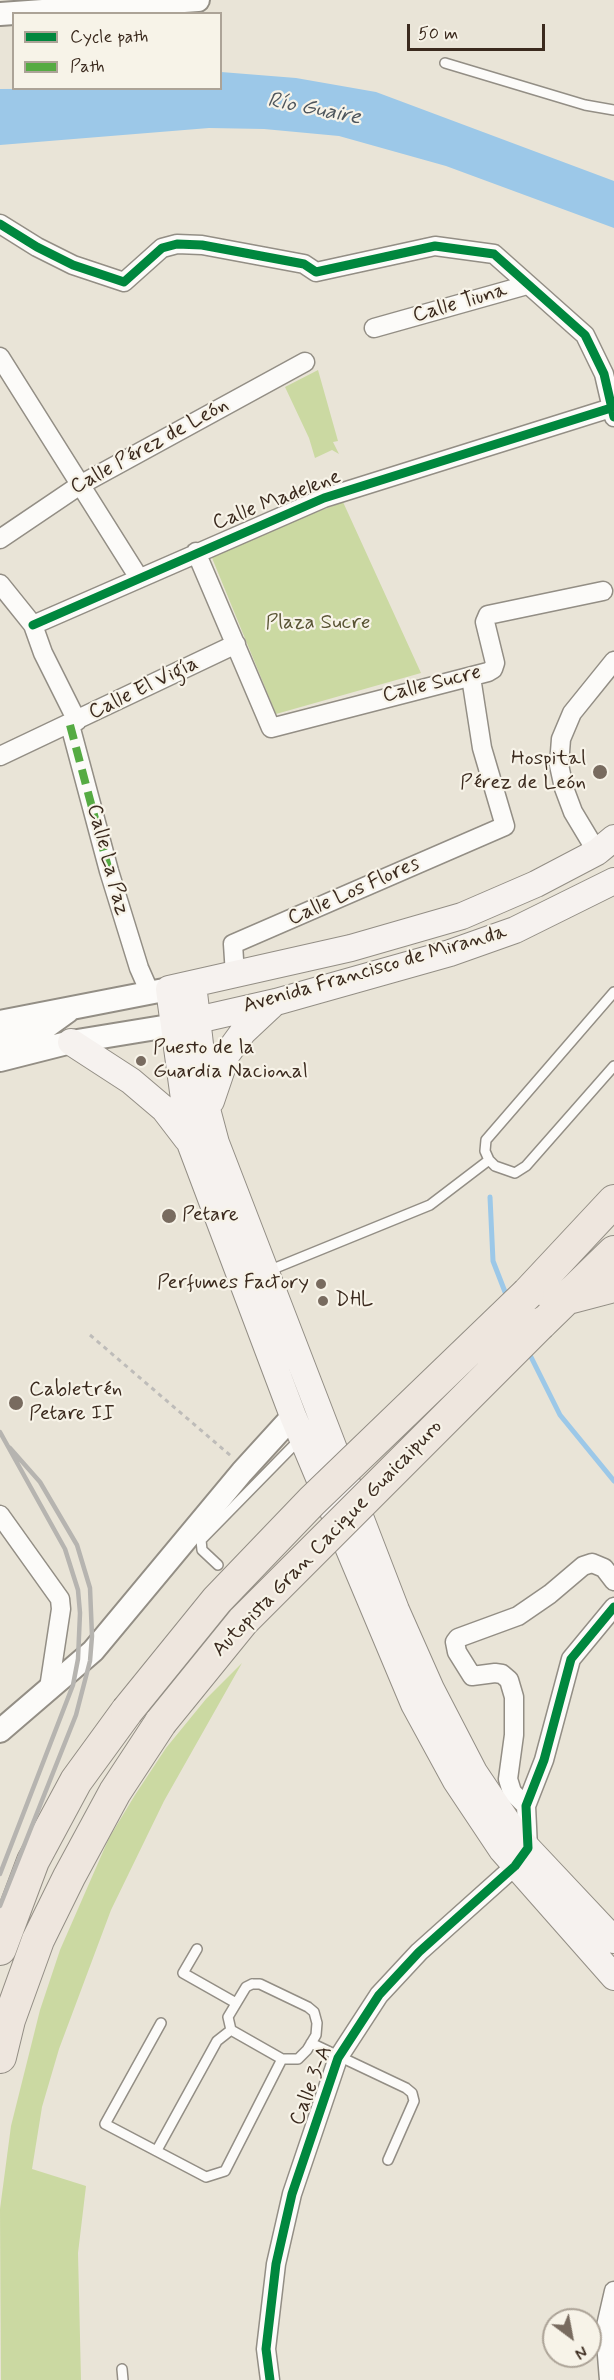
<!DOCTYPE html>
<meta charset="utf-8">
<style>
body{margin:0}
#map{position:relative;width:614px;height:2380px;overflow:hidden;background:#e9e4d7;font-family:Mynerve,sans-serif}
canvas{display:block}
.legend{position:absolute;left:12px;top:12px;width:210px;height:78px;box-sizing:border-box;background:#f7f3e8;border:2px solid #aca397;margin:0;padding:8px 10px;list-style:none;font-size:18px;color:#3b2a1e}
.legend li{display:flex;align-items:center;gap:12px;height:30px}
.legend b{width:30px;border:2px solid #aca397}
.north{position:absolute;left:542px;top:2308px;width:60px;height:60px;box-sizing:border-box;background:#f7f3e8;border:2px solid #aca397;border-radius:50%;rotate:148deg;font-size:16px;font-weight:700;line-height:24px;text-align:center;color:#3b2a1e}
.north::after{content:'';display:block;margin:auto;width:21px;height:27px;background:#786b5f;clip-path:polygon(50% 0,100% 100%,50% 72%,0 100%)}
.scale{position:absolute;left:407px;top:24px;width:138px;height:27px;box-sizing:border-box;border:3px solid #3b2a1e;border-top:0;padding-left:8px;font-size:18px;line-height:21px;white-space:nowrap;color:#3b2a1e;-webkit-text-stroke:4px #f7f3e8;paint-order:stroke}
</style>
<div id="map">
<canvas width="614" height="2380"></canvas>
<ul class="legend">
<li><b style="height:8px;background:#00873e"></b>Cycle path</li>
<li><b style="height:8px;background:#55ab43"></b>Path</li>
</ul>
<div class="north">N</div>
<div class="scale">50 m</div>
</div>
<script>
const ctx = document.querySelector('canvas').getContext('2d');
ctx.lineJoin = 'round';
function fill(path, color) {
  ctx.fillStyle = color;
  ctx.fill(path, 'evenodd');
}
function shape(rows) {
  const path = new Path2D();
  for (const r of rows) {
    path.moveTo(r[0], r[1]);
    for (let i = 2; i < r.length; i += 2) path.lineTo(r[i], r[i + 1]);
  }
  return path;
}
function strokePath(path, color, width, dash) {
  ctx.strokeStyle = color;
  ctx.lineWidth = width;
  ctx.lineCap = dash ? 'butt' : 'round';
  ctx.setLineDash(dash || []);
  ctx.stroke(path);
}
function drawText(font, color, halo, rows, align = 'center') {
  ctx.font = font + ' Mynerve,sans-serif';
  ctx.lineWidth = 4.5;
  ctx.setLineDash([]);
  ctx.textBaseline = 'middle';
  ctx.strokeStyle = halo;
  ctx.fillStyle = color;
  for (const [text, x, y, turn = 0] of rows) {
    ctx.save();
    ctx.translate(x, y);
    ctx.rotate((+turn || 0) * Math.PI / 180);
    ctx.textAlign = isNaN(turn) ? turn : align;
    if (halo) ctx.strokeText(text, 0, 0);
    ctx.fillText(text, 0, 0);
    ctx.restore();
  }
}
fill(shape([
 [318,370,338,441,333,442,339,454,332,450,315,458,309,438,285,387],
 [343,502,421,673,276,714,210,553],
 [242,1663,164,1801,111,1910,59,2049,42,2107,32,2169,86,2186,78,2253,81,2380,1,2380,0,2209,11,2126,40,2010,60,1950,109,1838,135,1795,166,1748,206,1699]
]), '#cbd9a2');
fill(shape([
 [221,72,296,78,376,92,614,181,614,228,446,166,339,136,264,129,209,128,0,145,0,89,220,88]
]), '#9cc8e8');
strokePath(shape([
 [490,1197,493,1261,507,1297],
 [528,1351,560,1415,614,1481]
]), '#9cc8e8', 5);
const service = shape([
 [445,63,585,105,614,110],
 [489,1160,495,1166,515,1173,526,1166,614,1066],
 [268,1271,430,1205,489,1160,485,1151,486,1140,614,992],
 [218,1565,202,1550,201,1540,301,1438],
 [197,1949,183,1973,236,2003],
 [252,1984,260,1984,308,2007,314,2012,317,2023,316,2035,307,2050,298,2059,282,2059,231,2030,228,2017,246,1987,252,1984],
 [161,2023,105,2124,206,2177,225,2171,282,2059],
 [311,2043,406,2088,412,2093,414,2101,388,2160],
 [157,2150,217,2041,231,2030],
 [122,2369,123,2380]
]);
const minor = shape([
 [0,224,37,247,73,265,124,282,162,248,177,244,202,245,304,264,316,272,435,246,494,254,585,335,604,374,614,417],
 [374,328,527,285],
 [0,357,139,578],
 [0,539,80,485,305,362],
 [196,552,271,728,488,672,493,669,495,663,485,622,488,615,603,591],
 [0,584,33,625,43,653,77,721],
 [33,625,324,498,611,408],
 [70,725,109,871,139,968,150,993],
 [0,756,236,644],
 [597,852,573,812,564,788,559,765,561,739,572,713,614,661],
 [235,975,233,944,505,826,482,748,471,677],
 [0,1515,60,1599,61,1609,49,1688],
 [526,1806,512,1792,508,1779,514,1735,514,1697,509,1680,502,1674,495,1673,472,1676,457,1652,455,1642,458,1638,518,1616,550,1594,583,1566,592,1563,604,1568,614,1581],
 [270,2380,266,2349,276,2264,292,2194,338,2058,379,1995,419,1952,515,1866,528,1848,526,1806,544,1760,571,1659,614,1607],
 [609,2380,605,2330,614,2291]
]);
const tertiary = shape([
 [0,14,198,0],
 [0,1022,169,989],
 [0,1041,39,1032,68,1011],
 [0,1060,71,1042,175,1025],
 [0,1731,93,1651,242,1472,293,1416]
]);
const secondary = shape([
 [614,838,597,852,536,884,462,916,351,948,169,989,190,1143,293,1416,414,1704,456,1781,502,1850,614,1977],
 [193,984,208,1113,216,1143,396,1610,431,1689,474,1772,519,1839,614,1940],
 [184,1023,276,1002,450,953,515,930,614,881],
 [71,1042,131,1081,164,1109,187,1139],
 [211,1101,227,1054,243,1032,274,1003]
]);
const motorway = shape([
 [528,1293,614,1201],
 [568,1298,614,1286],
 [540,1324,614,1252],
 [0,1949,33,1861,76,1781,127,1711],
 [0,2057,9,2020,38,1940,69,1877,115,1792,161,1722]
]);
strokePath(service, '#938e85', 12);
strokePath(minor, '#938e85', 21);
strokePath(tertiary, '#938e85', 26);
strokePath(secondary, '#938e85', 28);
strokePath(motorway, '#938e85', 34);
strokePath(shape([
 [90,1335,231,1456]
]), '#bebcb9', 3, [4.5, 4.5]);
strokePath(service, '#fcfbf9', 9);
strokePath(minor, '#fcfbf9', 18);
strokePath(tertiary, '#fcfbf9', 22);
strokePath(secondary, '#f6f2ef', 26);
strokePath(motorway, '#eee6de', 32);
strokePath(shape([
 [0,1432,65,1549,78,1590,80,1613,78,1659,73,1685,0,1874],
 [0,1906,76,1715,90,1661,92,1636,90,1588,77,1545,40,1482,10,1448]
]), '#b6b4b0', 4.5);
const motorwayBridge = shape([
 [127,1711,217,1600,312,1501,528,1293],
 [161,1722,243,1621,540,1324]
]);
strokePath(motorwayBridge, '#938e85', 34, []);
strokePath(motorwayBridge, '#eee6de', 32);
strokePath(shape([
 [70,725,109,871]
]), '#55ab43', 8, [15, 8]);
strokePath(shape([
 [0,224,37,247,73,265,124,282,162,248,177,244,202,245,304,264,316,272,435,246,494,254,585,335,604,374,614,417],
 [33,625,324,498,611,408],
 [270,2380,266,2349,276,2264,292,2194,338,2058,379,1995,419,1952,515,1866,528,1848,526,1806,544,1760,571,1659,614,1607]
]), '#00873e', 9);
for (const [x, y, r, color] of [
 [600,772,8,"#786b5f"],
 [141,1061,6,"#786b5f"],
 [169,1216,8,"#786b5f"],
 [321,1284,6,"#786b5f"],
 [323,1301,6,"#786b5f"],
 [16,1403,8,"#786b5f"]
]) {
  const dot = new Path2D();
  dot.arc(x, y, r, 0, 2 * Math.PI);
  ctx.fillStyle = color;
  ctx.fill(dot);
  strokePath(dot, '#f7f3e8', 2);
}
drawText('21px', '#3b2a1e', '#f7f3e8', [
 ["Calle Tiuna",460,304,-16],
 ["Calle Pérez de León",150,447,-29],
 ["Calle Madelene",277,501,-21],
 ["Calle Sucre",432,685,-14],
 ["Calle El Vigía",144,689,-26],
 ["Calle La Paz",107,860,75],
 ["Calle Los Flores",354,892,-24],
 ["Avenida Francisco de Miranda",375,970,-16],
 ["Autopista Gran Cacique Guaicaipuro",328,1539,-46],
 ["Calle 3-A",312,2086,-69]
]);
drawText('21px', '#595434', '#f7f3e8', [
 ["Plaza Sucre",318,624]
]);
drawText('21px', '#3b2a1e', '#f7f3e8', [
 ["Hospital",586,760,"right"],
 ["Pérez de León",586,784,"right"],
 ["Puesto de la",153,1049],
 ["Guardia Nacional",153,1073],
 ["Petare",182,1216],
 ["Perfumes Factory",309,1284,"right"],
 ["DHL",335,1301],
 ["Cabletrén",29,1391],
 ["Petare II",29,1415]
], 'left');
drawText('italic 22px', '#4e565d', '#f7f3e8', [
 ["Río Guaire",314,110,11]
]);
</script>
